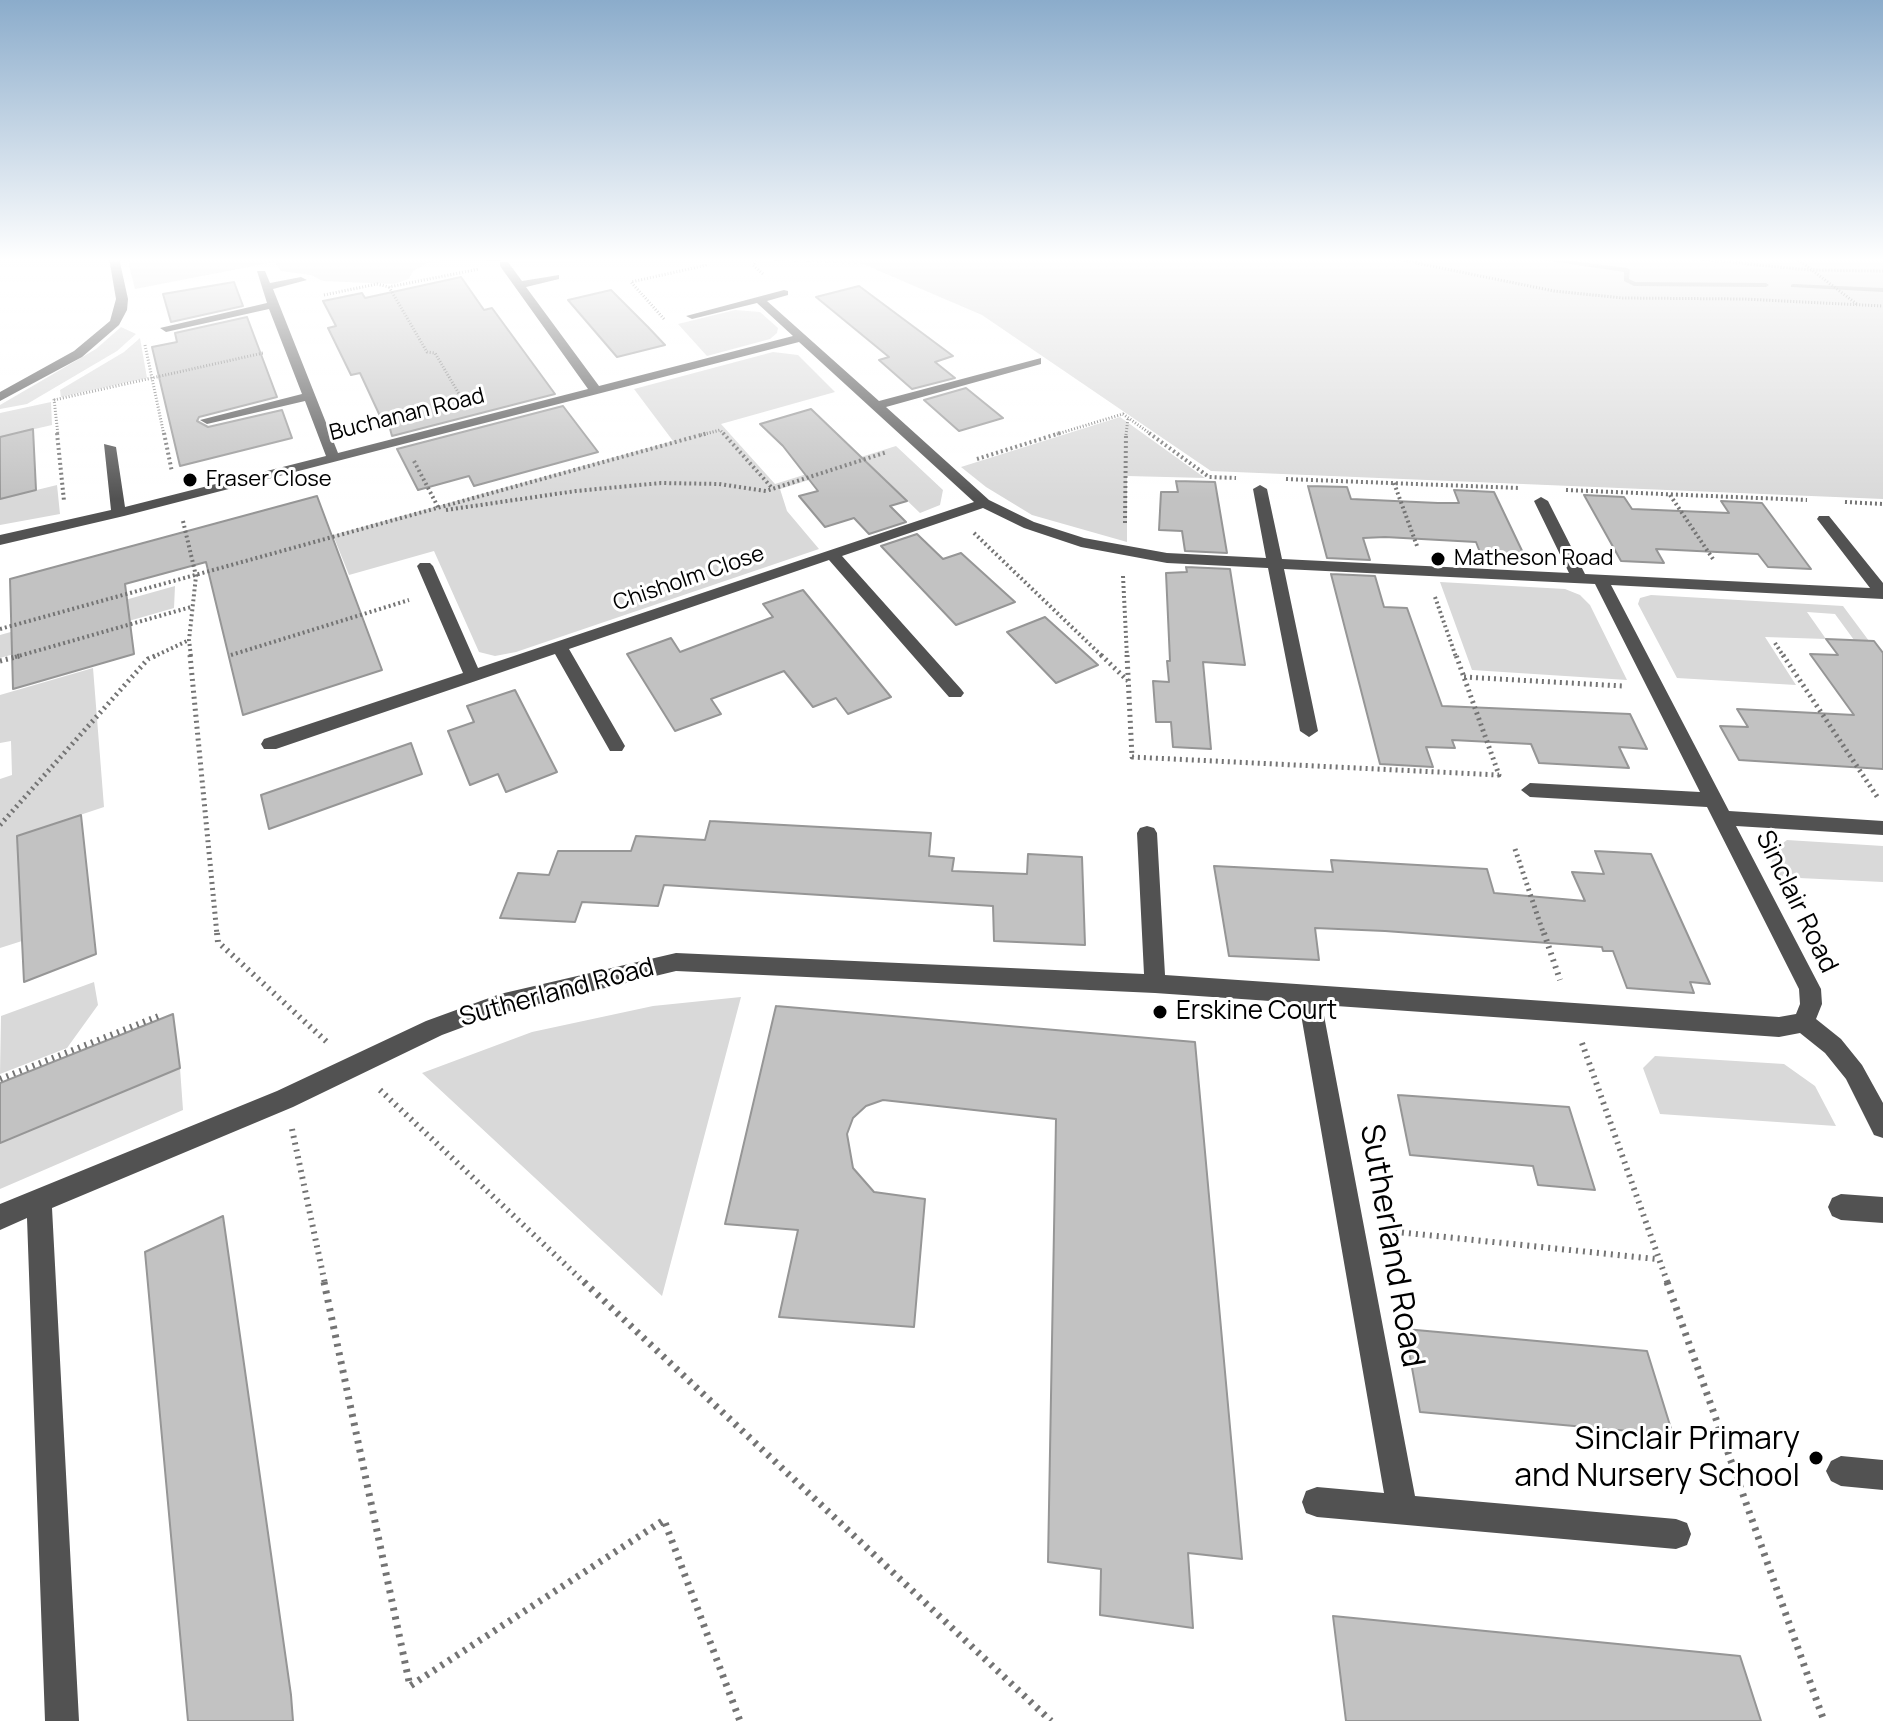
<!DOCTYPE html>
<style>
body{margin:0}
canvas{display:block;background:#fff}
</style>
<canvas width="1883" height="1721"></canvas>
<script>
const ctx = document.querySelector('canvas').getContext('2d');
ctx.lineJoin = 'round';
function fill(path, color) {
  ctx.fillStyle = color;
  ctx.fill(path, 'evenodd');
}
function shape(rows) {
  const path = new Path2D();
  for (const r of rows) {
    path.moveTo(r[0], r[1]);
    for (let i = 2; i < r.length; i += 2) path.lineTo(r[i], r[i + 1]);
  }
  return path;
}
function strokePath(path, color, width, dash) {
  ctx.strokeStyle = color;
  ctx.lineWidth = width;
  ctx.lineCap = dash ? 'butt' : 'round';
  ctx.setLineDash(dash || []);
  ctx.stroke(path);
}
function drawText(font, color, halo, rows, align = 'center') {
  ctx.font = font + ' Manrope,sans-serif';
  ctx.lineWidth = 6;
  ctx.setLineDash([]);
  ctx.textBaseline = 'middle';
  ctx.strokeStyle = halo;
  ctx.fillStyle = color;
  for (const [text, x, y, turn = 0] of rows) {
    ctx.save();
    ctx.translate(x, y);
    ctx.rotate((+turn || 0) * Math.PI / 180);
    ctx.textAlign = isNaN(turn) ? turn : align;
    if (halo) ctx.strokeText(text, 0, 0);
    ctx.fillText(text, 0, 0);
    ctx.restore();
  }
}
fill(shape([
 [127,258,1883,258,1883,499,1211,471,982,315,863,264,735,259,431,261,413,271,409,279,394,284,323,281,311,275,281,271,274,262,135,289],
 [735,310,760,312,778,328,777,333,770,339,707,356,678,324],
 [121,327,136,334,117,351,27,404,0,409,0,405,96,349],
 [140,338,147,378,61,397,60,390,124,352],
 [773,352,798,355,835,392,721,424,775,484,896,446,943,490,940,505,920,513,867,462,780,489,787,511,819,549,516,652,495,656,479,652,434,551,349,575,333,535,673,441,634,389],
 [51,402,52,425,0,437,0,413],
 [1120,417,1205,478,1127,476,1127,542,1032,515,986,487,961,467],
 [57,485,60,514,0,525,0,499],
 [1440,582,1565,589,1580,595,1590,605,1627,680,1472,670],
 [175,586,174,608,0,658,0,635],
 [1651,595,1843,606,1869,641,1854,640,1835,614,1807,612,1826,639,1765,637,1796,685,1677,678,1638,604,1640,598],
 [93,668,104,807,17,836,22,941,0,948,0,779,12,775,11,741,0,743,0,695],
 [1787,840,1883,846,1883,882,1778,877,1771,865,1774,850],
 [94,982,98,1005,67,1048,0,1074,1,1016],
 [741,997,662,1296,422,1073,532,1032,653,1006],
 [1655,1056,1784,1064,1815,1086,1836,1126,1660,1114,1643,1068],
 [180,1068,183,1110,0,1189,0,1143]
]), '#d9d9d9');
fill(shape([
 [1530,258,1549,258,1627,268,1630,270,1629,279,1635,282,1766,283,1769,285,1766,287,1634,286,1624,281,1624,272,1530,258],
 [1793,284,1883,288,1883,292,1791,287,1791,285,1793,284]
]), '#a0a0a0');
const building = shape([
 [461,277,484,310,492,308,555,394,392,436,386,414,380,416,360,373,351,375,328,328,336,326,323,301,362,293,365,298,461,277],
 [234,282,243,306,171,322,163,294,234,282],
 [859,286,953,356,935,362,955,378,912,389,879,360,889,357,816,297,859,286],
 [611,290,648,327,665,345,617,357,568,300,611,290],
 [247,317,277,397,199,417,197,421,208,427,282,410,292,438,180,466,152,347,177,342,175,333,247,317],
 [966,388,1003,418,959,431,924,400,966,388],
 [563,406,598,452,474,486,469,476,418,490,397,449,563,406],
 [811,409,907,501,890,506,906,522,869,534,854,518,825,527,799,496,818,491,783,446,760,424,811,409],
 [33,429,36,490,0,499,0,437,33,429],
 [1176,481,1215,482,1227,553,1185,551,1182,531,1159,530,1161,492,1178,492,1176,481],
 [1308,486,1347,487,1351,499,1438,503,1459,503,1454,490,1494,492,1525,557,1481,555,1476,542,1385,537,1363,538,1370,560,1327,558,1308,486],
 [1584,495,1624,497,1632,509,1729,513,1721,501,1762,503,1811,569,1768,567,1758,554,1656,549,1664,563,1621,561,1584,495],
 [317,496,382,670,243,715,206,562,125,584,134,654,13,689,10,579,317,496],
 [917,534,943,559,961,553,1015,602,956,625,881,546,917,534],
 [1186,567,1230,569,1245,665,1203,662,1211,749,1173,747,1171,722,1156,722,1153,681,1169,682,1167,661,1170,661,1166,573,1187,572,1186,567],
 [1331,574,1375,576,1384,607,1407,608,1442,706,1630,714,1647,749,1619,747,1629,768,1539,763,1531,744,1452,740,1455,748,1426,747,1433,767,1380,764,1331,574],
 [803,590,891,697,848,714,836,698,813,707,784,671,711,699,721,714,675,731,627,654,671,638,680,652,773,617,763,604,803,590],
 [1045,617,1098,665,1056,683,1007,632,1045,617],
 [1826,639,1874,641,1883,653,1883,769,1739,760,1720,726,1748,727,1737,709,1854,715,1810,654,1838,655,1826,639],
 [515,690,557,772,506,792,498,774,470,785,448,731,474,722,467,706,515,690],
 [411,743,422,774,269,829,261,795,411,743],
 [81,815,96,954,24,982,17,836,81,815],
 [710,821,931,833,929,856,954,858,952,871,1027,874,1028,854,1082,857,1085,945,994,941,993,906,664,885,658,906,582,902,575,922,500,918,518,873,549,875,558,851,631,851,636,836,705,840,710,821],
 [1595,851,1651,854,1710,984,1690,982,1694,993,1627,988,1613,951,1603,951,1602,947,1385,931,1315,928,1319,960,1229,956,1214,866,1333,872,1331,860,1487,869,1494,893,1585,901,1572,872,1604,874,1595,851],
 [776,1006,1195,1042,1242,1559,1188,1553,1193,1628,1100,1615,1101,1569,1048,1562,1056,1119,883,1100,866,1106,853,1118,847,1134,853,1168,874,1192,925,1199,914,1327,779,1317,798,1230,725,1224,776,1006],
 [173,1014,180,1068,0,1143,0,1083,173,1014],
 [1398,1095,1569,1107,1595,1190,1538,1185,1533,1166,1410,1155,1398,1095],
 [223,1216,291,1695,293,1721,188,1721,145,1252,223,1216],
 [1405,1329,1647,1351,1673,1435,1420,1412,1405,1329],
 [1333,1616,1740,1656,1761,1721,1346,1721,1333,1616]
]);
fill(building, '#c2c2c2');
strokePath(building, '#969696', 2);
strokePath(shape([
 [758,258,753,265,763,274],
 [1392,258,1554,291,1623,298,1744,299,1883,306],
 [1688,258,1809,270,1883,271],
 [1796,258,1858,305],
 [389,287,427,352,435,353,462,399],
 [324,295,377,284,389,287,479,269],
 [664,319,631,282,707,265],
 [145,345,164,435],
 [54,399,58,435],
 [54,400,263,353],
 [701,435,720,430,725,435],
 [1054,435,1123,414,1152,435],
 [1126,435,1128,418]
]), '#747474', 3, [1, 2]);
strokePath(shape([
 [57,433,64,501],
 [164,433,172,472],
 [723,433,773,489],
 [1149,433,1209,477,1236,478],
 [977,459,1060,433],
 [414,461,439,509],
 [1286,479,1520,488],
 [1394,483,1417,546],
 [1566,490,1807,500],
 [1670,495,1713,559],
 [1845,502,1883,504],
 [446,510,576,491,661,483,719,484,766,491,887,452],
 [183,521,196,576,189,640,191,657],
 [1125,523,1126,433],
 [974,533,1103,657],
 [1123,576,1127,657],
 [1435,597,1456,657],
 [0,629,708,433],
 [1775,643,1784,657],
 [231,655,409,600],
 [15,657,191,607],
 [153,657,189,640]
]), '#747474', 4, [2, 3]);
strokePath(shape([
 [190,655,217,935],
 [1101,655,1128,681],
 [1127,655,1132,757,1499,775,1456,655],
 [1783,655,1878,798],
 [0,661,23,655],
 [1464,677,1623,686],
 [0,825,148,659,157,655],
 [1515,849,1544,935]
]), '#747474', 5, [2, 4]);
strokePath(shape([
 [217,933,218,942,328,1043],
 [1544,933,1560,980],
 [1582,1043,1668,1284],
 [0,1079,161,1015],
 [380,1090,586,1284],
 [292,1129,325,1284],
 [1388,1231,1656,1259]
]), '#747474', 6, [2, 5]);
strokePath(shape([
 [324,1282,410,1686,664,1520,740,1721],
 [584,1282,1051,1721],
 [1667,1282,1824,1721]
]), '#747474', 7, [3, 6]);
fill(shape([
 [109,258,119,258,128,299,127,310,119,325,82,357,0,401,0,392,74,351,110,321,116,299,109,258],
 [500,262,508,262,522,281,559,275,559,279,526,287,599,386,793,336,757,303,692,319,686,316,784,290,788,291,788,295,767,301,879,401,1041,358,1041,364,886,407,989,500,1034,522,1084,538,1167,553,1266,558,1253,489,1260,485,1267,489,1282,559,1569,573,1534,501,1541,497,1548,501,1585,574,1870,588,1817,519,1819,516,1829,516,1883,583,1883,599,1611,585,1729,811,1883,821,1883,835,1736,826,1821,989,1822,1004,1816,1019,1841,1039,1862,1065,1883,1103,1883,1138,1874,1135,1846,1079,1825,1053,1800,1033,1779,1037,1322,1005,1415,1496,1676,1519,1687,1523,1691,1534,1687,1545,1676,1549,1317,1517,1306,1513,1302,1502,1306,1491,1317,1487,1384,1493,1299,1003,1155,993,676,971,501,1013,442,1035,293,1107,52,1208,79,1721,45,1721,27,1218,0,1230,0,1204,277,1091,426,1021,500,994,676,953,1144,974,1137,833,1140,828,1147,826,1154,828,1157,833,1165,975,1779,1017,1796,1014,1800,1004,1799,989,1707,807,1530,797,1521,790,1530,783,1700,792,1595,584,1284,569,1318,731,1309,737,1300,731,1268,568,1167,563,1081,547,1024,528,983,508,842,556,961,689,964,693,961,697,949,697,829,560,569,649,625,746,622,751,610,751,555,654,276,749,264,749,261,744,264,739,463,673,417,566,420,563,430,563,433,566,478,668,974,502,799,342,124,516,0,545,0,535,111,510,104,444,116,447,125,507,326,456,305,401,207,424,200,420,302,394,269,309,166,332,160,328,267,303,257,271,265,271,270,283,301,277,307,280,273,289,338,453,588,389,500,266,500,262],
 [1841,1194,1883,1197,1883,1223,1841,1220,1832,1216,1828,1207,1832,1198,1841,1194],
 [1841,1456,1883,1460,1883,1490,1841,1486,1831,1481,1826,1471,1831,1461,1841,1456]
]), '#525252');
const sky = ctx.createLinearGradient(0, 0, 0, 499);
sky.addColorStop(0, '#8baccb');
sky.addColorStop(0.52, '#fff');
sky.addColorStop(1, '#ffffff00');
ctx.fillStyle = sky;
ctx.fillRect(0, 0, 1883, 499);
for (const [x, y, r, color] of [
 [190,480,8,"#000"],
 [1438,559,8,"#000"],
 [1160,1012,8,"#000"],
 [1816,1458,8,"#000"]
]) {
  const dot = new Path2D();
  dot.arc(x, y, r, 0, 2 * Math.PI);
  ctx.fillStyle = color;
  ctx.fill(dot);
  strokePath(dot, '#fff', 3);
}
drawText('22px', '#000', '#fff', [
 ["Buchanan Road",407,415,-14],
 ["Chisholm Close",689,579,-19]
]);
drawText('22px', '#000', '#fff', [
 ["Fraser Close",206,480],
 ["Matheson Road",1454,559]
], 'left');
drawText('26px', '#000', '#fff', [
 ["Sinclair Road",1796,902,64],
 ["Sutherland Road",557,993,-15]
]);
drawText('26px', '#000', '#fff', [
 ["Erskine Court",1176,1012]
], 'left');
drawText('32px', '#000', '#fff', [
 ["Sutherland Road",1391,1246,80]
]);
drawText('32px', '#000', '#fff', [
 ["Sinclair Primary",1800,1440],
 ["and Nursery School",1800,1477]
], 'right');
</script>
